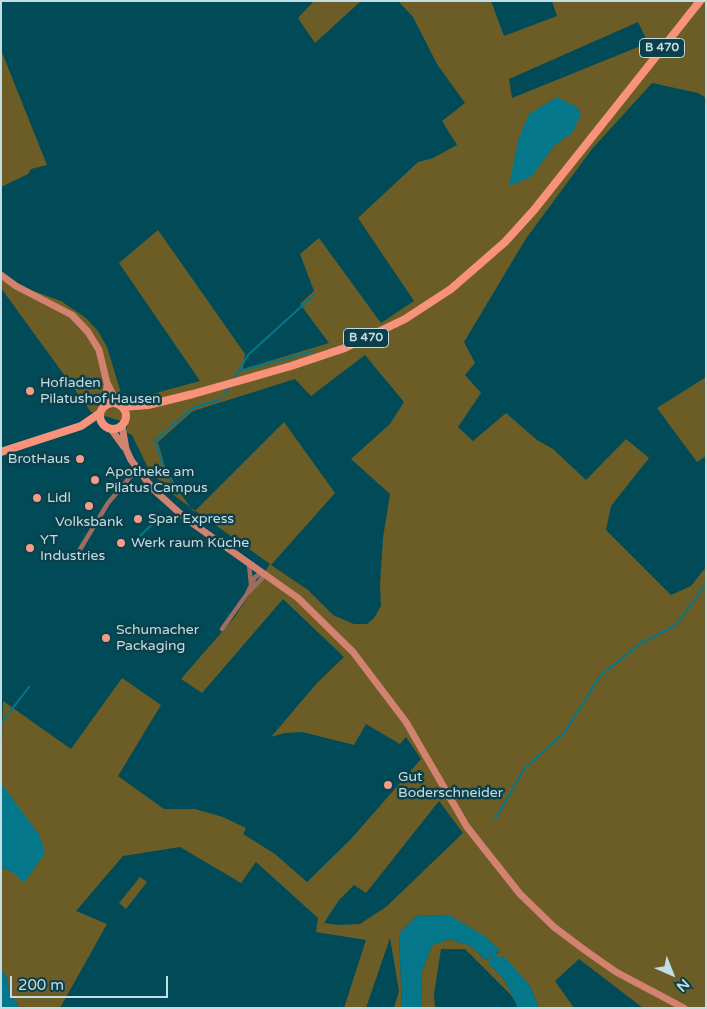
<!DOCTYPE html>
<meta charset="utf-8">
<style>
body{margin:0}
#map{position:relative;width:707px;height:1009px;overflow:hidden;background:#014b58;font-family:"Varela Round",sans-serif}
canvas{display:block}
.frame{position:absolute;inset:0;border:2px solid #c1dee6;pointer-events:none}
.north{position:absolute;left:647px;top:949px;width:50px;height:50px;-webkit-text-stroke:4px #0d3f49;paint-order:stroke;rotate:136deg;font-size:14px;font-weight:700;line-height:20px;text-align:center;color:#c1dee6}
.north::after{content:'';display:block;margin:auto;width:18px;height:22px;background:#c1dee6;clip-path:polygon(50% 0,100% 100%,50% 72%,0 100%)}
.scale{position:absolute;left:10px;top:976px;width:158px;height:22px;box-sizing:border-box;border:2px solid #c1dee6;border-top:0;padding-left:6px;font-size:15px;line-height:18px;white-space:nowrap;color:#c1dee6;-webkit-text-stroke:4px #0d3f49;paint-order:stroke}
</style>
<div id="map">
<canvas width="707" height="1009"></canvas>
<div class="frame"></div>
<div class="north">N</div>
<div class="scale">200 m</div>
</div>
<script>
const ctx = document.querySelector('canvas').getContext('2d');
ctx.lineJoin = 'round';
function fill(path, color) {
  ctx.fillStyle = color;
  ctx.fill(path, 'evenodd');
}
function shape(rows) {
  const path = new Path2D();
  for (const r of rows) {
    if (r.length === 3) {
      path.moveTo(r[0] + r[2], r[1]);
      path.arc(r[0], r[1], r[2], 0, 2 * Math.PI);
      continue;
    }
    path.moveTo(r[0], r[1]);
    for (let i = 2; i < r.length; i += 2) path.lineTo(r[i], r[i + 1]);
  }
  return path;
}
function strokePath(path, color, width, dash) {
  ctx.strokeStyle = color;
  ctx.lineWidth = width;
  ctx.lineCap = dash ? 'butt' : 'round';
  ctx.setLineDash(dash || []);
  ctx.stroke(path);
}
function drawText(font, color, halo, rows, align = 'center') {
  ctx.font = font + ' "Varela Round",sans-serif';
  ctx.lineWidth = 5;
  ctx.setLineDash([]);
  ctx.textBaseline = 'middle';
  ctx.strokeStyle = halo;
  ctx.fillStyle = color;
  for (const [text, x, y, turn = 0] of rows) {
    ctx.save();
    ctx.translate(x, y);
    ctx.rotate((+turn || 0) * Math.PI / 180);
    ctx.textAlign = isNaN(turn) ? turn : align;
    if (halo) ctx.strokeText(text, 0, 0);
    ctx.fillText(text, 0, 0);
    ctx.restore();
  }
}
fill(shape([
 [314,1,361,1,315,43,298,18],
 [398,1,491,1,504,36,557,16,552,1,706,1,706,98,698,93,652,83,592,149,525,240,464,342,475,363,465,375,481,393,458,427,473,441,506,413,537,440,553,449,586,480,626,439,649,458,611,506,606,530,671,595,691,586,706,567,706,1008,643,1008,579,959,555,981,574,1008,539,1008,530,986,494,956,500,951,451,916,418,915,399,934,402,1008,394,1008,399,991,390,938,366,1008,344,1008,366,940,316,932,318,918,256,862,241,883,180,847,123,856,76,911,107,924,60,1008,17,1008,18,1004,10,996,6,975,1,970,1,867,12,872,9,796,1,783,3,701,71,749,122,678,161,705,118,776,164,809,195,809,223,817,246,828,243,834,275,854,307,882,351,839,421,759,406,737,400,744,366,724,354,745,302,732,284,733,271,737,317,683,344,657,283,599,202,693,181,679,234,618,270,564,176,497,149,470,132,435,126,432,128,423,91,412,1,288,1,279,61,301,86,318,98,331,107,347,121,393,134,399,200,381,119,263,158,230,245,354,243,369,329,343,300,304,314,291,300,254,319,238,381,323,414,301,358,218,418,162,433,158,457,145,442,121,465,103,437,64,413,17],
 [638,22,648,43,512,98,509,79],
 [365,355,404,402,390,424,351,459,390,494,383,538,380,585,381,606,374,618,367,624,354,624,333,615,308,590,271,565,335,493,284,422,194,512,180,493,164,464,158,442,193,411,238,397,295,379,311,396],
 [439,801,463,833,386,907,360,924,338,925,324,923,339,900,354,885,366,893],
 [1,50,47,165,31,169,28,174,1,187],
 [706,377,706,456,697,462,657,408],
 [140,877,147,882,126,909,119,903],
 [450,939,471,946,485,960,493,956,489,963,505,981,517,1004,510,994,465,949,441,949,434,994,435,1008,421,1008,422,972,432,945]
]), '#6c5d26');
fill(shape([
 [557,97,577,107,581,114,573,132,554,146,531,177,509,186,518,140,529,114],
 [1,783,40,836,45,853,24,883,12,872,1,867],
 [418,915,451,916,486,937,500,950,494,956,505,957,530,986,539,1008,518,1008,505,981,488,963,492,957,485,960,471,946,450,939,432,945,422,972,421,1008,402,1008,399,934],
 [1,970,6,975,10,996,18,1004,17,1008,1,1008]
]), '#05778b');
strokePath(shape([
 [240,371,313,351],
 [233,380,248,355,314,295],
 [225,394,230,386],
 [176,495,177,492,162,463,155,440,193,408,221,399],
 [139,537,160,517],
 [1,723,29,687],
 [495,819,525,768,565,732,600,676,641,643,676,625,706,584]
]), '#05778b', 2);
strokePath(shape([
 [76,556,108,503,137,469],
 [249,564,251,584],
 [248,593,266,574],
 [222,629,247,594,255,577,263,572]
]), '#9f6c60', 4.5);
strokePath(shape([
 [1,275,16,286,72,315,88,332,99,350,107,383,118,404],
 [105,406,107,386],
 [122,426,126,449,131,460,153,489,185,518,298,598,353,652,406,722,467,827,520,894,554,927,586,951,616,972,684,1008],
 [111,429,124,447]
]), '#d2826f', 7);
strokePath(shape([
 [113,416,13],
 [123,407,148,405,193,394,291,366,345,348,405,319,451,289,505,242,534,210,700,1],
 [1,452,81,426,100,413]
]), '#f8927a', 8);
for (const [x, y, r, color] of [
 [30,391,5,"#f49e89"],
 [80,459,5,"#f49e89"],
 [95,480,5,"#f49e89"],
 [37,498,5,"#f49e89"],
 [89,506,5,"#f49e89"],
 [138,519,5,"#f49e89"],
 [121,543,5,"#f49e89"],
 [30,548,5,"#f49e89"],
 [106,638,5,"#f49e89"],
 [388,785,5,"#f49e89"]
]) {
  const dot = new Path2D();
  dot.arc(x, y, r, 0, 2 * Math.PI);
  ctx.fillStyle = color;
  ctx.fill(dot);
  strokePath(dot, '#0d3f49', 2);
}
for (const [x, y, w] of [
 [662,48,45],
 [366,338,45]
]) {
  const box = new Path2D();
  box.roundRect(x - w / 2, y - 9.5, w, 19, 4);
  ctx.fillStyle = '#0d3f49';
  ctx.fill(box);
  strokePath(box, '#c1dee6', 1);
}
drawText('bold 12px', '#c1dee6', null, [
 ["B 470",662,48],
 ["B 470",366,338]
]);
drawText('14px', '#c1dee6', '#0d3f49', [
 ["Hofladen",40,383],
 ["Pilatushof Hausen",40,399],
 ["BrotHaus",70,459,"right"],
 ["Apotheke am",105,472],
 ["Pilatus Campus",105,488],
 ["Lidl",47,498],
 ["Spar Express",148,519],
 ["Volksbank",89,522,"center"],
 ["YT",40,540],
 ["Industries",40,556],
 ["Werk raum Küche",131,543],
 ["Schumacher",116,630],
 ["Packaging",116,646],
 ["Gut",398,777],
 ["Boderschneider",398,793]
], 'left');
</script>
